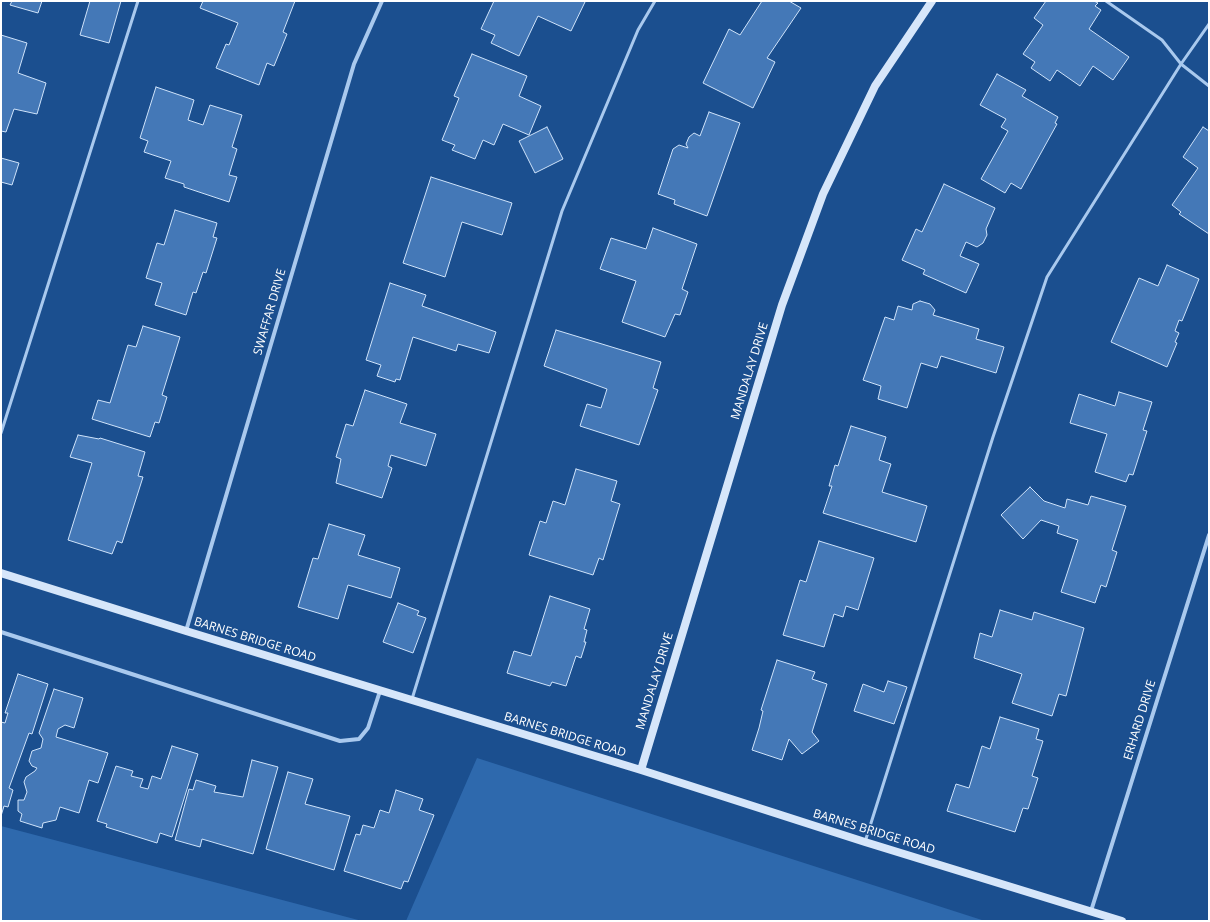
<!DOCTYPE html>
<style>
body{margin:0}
#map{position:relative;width:1210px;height:922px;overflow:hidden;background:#1b4f8f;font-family:"Open Sans",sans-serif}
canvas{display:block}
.frame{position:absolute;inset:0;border:2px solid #fff;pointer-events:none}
</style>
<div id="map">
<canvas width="1210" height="922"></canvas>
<div class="frame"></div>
</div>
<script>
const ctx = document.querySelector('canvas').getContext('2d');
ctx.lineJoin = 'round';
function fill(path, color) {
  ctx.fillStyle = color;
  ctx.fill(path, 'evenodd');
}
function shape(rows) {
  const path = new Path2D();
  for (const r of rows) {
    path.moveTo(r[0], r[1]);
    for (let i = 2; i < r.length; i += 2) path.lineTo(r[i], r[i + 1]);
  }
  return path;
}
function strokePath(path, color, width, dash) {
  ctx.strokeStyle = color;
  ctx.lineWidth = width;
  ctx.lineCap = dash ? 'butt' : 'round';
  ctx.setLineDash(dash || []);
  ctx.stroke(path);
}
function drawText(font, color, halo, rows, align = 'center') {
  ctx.font = font + ' "Open Sans",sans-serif';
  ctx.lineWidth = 3;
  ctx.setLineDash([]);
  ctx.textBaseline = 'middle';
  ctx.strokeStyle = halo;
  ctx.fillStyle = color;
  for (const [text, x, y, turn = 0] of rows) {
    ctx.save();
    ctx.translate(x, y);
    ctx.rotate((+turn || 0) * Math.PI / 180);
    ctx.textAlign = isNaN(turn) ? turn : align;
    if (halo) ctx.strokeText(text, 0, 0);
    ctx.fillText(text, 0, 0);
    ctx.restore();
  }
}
fill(shape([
 [477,758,985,921,406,921],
 [1,826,362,921,1,921]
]), '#2e69ad');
const building = shape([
 [12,1,42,1,38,13,10,5,12,1],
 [90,1,121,1,109,43,80,35,90,1],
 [203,1,295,1,283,32,287,34,274,66,267,63,259,85,216,68,226,44,229,45,238,23,200,8,203,1],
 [494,1,583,1,585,2,571,31,538,16,519,56,491,43,495,35,481,29,494,1],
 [762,1,789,1,801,8,767,58,775,62,753,108,703,83,729,29,740,35,762,1],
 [1046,1,1094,1,1098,3,1095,6,1101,10,1089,29,1129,57,1113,80,1093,66,1080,86,1057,70,1050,81,1031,68,1035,62,1023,54,1043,25,1034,18,1046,1],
 [1,35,27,43,18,73,46,83,37,114,14,109,6,132,1,131,1,35],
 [472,54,527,76,519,96,541,106,529,135,503,124,494,145,483,140,475,159,452,150,455,145,442,140,459,98,454,96,472,54],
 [997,74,1026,90,1022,96,1058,117,1055,123,1057,124,1021,189,1011,183,1005,193,981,179,1008,131,1001,127,1006,119,980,105,997,74],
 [156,87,194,100,188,120,203,125,210,105,242,115,232,147,237,149,229,175,237,177,229,202,184,187,184,184,165,178,171,161,144,152,148,141,140,138,156,87],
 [709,112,740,123,707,216,674,204,675,200,658,194,673,149,679,145,688,148,686,144,689,137,694,133,700,136,709,112],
 [547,127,563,159,535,173,519,141,547,127],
 [1203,127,1209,131,1209,234,1179,214,1181,212,1172,205,1198,168,1183,157,1203,127],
 [1,158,19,163,12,185,1,182,1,158],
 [431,177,512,203,502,235,462,222,445,277,403,263,431,177],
 [944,184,995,208,986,229,987,235,983,243,977,247,966,242,960,256,979,264,966,293,923,274,925,270,902,260,916,229,922,232,944,184],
 [175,210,217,223,213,237,217,238,206,273,203,272,196,293,193,292,186,315,155,305,162,283,146,278,157,243,164,245,175,210],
 [653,228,697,244,682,289,688,292,680,315,675,314,665,337,622,322,636,281,600,269,611,238,646,249,653,228],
 [1167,265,1199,279,1182,321,1179,320,1175,331,1179,333,1175,342,1177,343,1167,367,1111,342,1139,278,1158,286,1167,265],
 [390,283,426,295,422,306,496,332,489,353,458,344,456,351,413,337,400,380,396,379,395,382,377,376,381,365,366,360,390,283],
 [920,301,930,304,935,310,933,315,979,329,976,339,1004,347,996,373,941,356,937,368,921,363,907,408,878,399,881,386,863,380,885,317,894,320,898,306,912,310,913,304,920,301],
 [143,326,180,337,162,395,167,397,159,423,155,422,150,437,92,419,98,400,110,403,128,345,136,347,143,326],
 [556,330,661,362,653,388,658,390,639,445,580,426,587,404,601,408,607,389,544,366,556,330],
 [365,390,407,404,400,423,436,434,426,466,391,455,388,466,392,468,382,498,336,483,341,459,336,457,346,424,353,426,365,390],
 [1119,392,1152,402,1143,430,1147,431,1133,475,1129,474,1126,482,1095,472,1107,434,1070,423,1079,394,1115,406,1119,392],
 [851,426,886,437,879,460,891,464,882,492,927,506,916,542,823,513,832,486,829,486,835,465,838,466,851,426],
 [78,435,99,439,100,438,145,452,138,476,143,477,122,543,117,541,112,554,68,540,92,463,70,457,78,435],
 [576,469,617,481,611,501,620,504,603,560,599,558,593,575,529,555,540,521,546,523,553,501,565,505,576,469],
 [1030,487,1044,501,1065,508,1067,499,1088,505,1091,496,1126,506,1112,550,1117,552,1106,587,1101,585,1095,603,1061,592,1078,540,1057,533,1059,526,1041,520,1023,539,1001,515,1030,487],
 [329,524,365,535,358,555,400,568,391,598,348,585,338,619,298,607,313,558,318,559,329,524],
 [819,541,874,558,858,610,846,606,843,617,834,614,824,647,783,635,800,580,806,582,819,541],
 [550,596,590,609,584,629,587,630,584,642,586,642,581,658,576,656,566,686,552,682,550,686,507,673,514,651,531,656,550,596],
 [398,603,419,611,417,615,426,618,413,653,383,642,398,603],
 [1000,610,1032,620,1034,612,1084,628,1066,696,1059,694,1052,716,1012,703,1022,674,974,658,980,633,992,637,1000,610],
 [777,660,815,672,812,679,827,684,812,732,819,741,802,754,789,739,782,760,752,750,759,728,763,711,761,710,777,660],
 [18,674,48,684,32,734,29,733,9,788,13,790,8,807,4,806,1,816,1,722,5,723,8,713,5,713,18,674],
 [888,681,907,687,894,724,854,711,863,684,884,692,888,681],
 [54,689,83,698,74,728,65,725,58,729,56,737,108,753,98,783,89,780,79,813,60,807,56,820,43,823,42,828,20,821,22,814,18,811,18,800,24,800,27,792,24,782,26,777,35,771,37,768,32,766,29,761,32,751,41,748,43,739,39,733,54,689],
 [1000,717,1039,729,1036,739,1043,741,1032,776,1038,778,1028,809,1023,808,1015,832,947,811,956,784,969,788,982,746,990,749,1000,717],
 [172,746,198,754,172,837,160,833,157,843,106,827,107,824,97,821,116,766,133,771,131,776,143,779,140,787,148,789,152,776,161,779,172,746],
 [252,760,278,767,253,854,202,839,200,847,175,840,189,789,193,790,196,780,216,786,214,792,243,797,252,760],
 [288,772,313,779,305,804,350,816,334,870,266,849,288,772],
 [396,790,423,799,419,810,434,815,408,882,404,881,401,889,344,871,356,834,360,835,363,825,374,828,380,810,389,813,396,790]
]);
fill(building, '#4478b7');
strokePath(building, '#cfe3fa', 1);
strokePath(shape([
 [1106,1,1162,40,1181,64,1209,86],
 [1,433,138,1],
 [412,699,562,211,638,30,655,1],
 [865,842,993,437,1047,277,1181,64,1209,24]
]), '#a9c9ee', 3);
strokePath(shape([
 [186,631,354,64,382,1],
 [1,632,340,741,359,739,368,728,380,691],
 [1091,911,1209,535]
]), '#a9c9ee', 4);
strokePath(shape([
 [1,573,186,631,641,770,865,842,1122,921],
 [641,770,782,305,823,194,875,86,932,1]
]), '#d6e6fa', 8);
drawText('12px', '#fff', '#1b4f8f', [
 ["SWAFFAR DRIVE",270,312,-74],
 ["MANDALAY DRIVE",750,371,-73],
 ["BARNES BRIDGE ROAD",255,640,17],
 ["MANDALAY DRIVE",655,681,-73],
 ["ERHARD DRIVE",1140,720,-73],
 ["BARNES BRIDGE ROAD",565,735,17],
 ["BARNES BRIDGE ROAD",874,832,17]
]);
</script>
